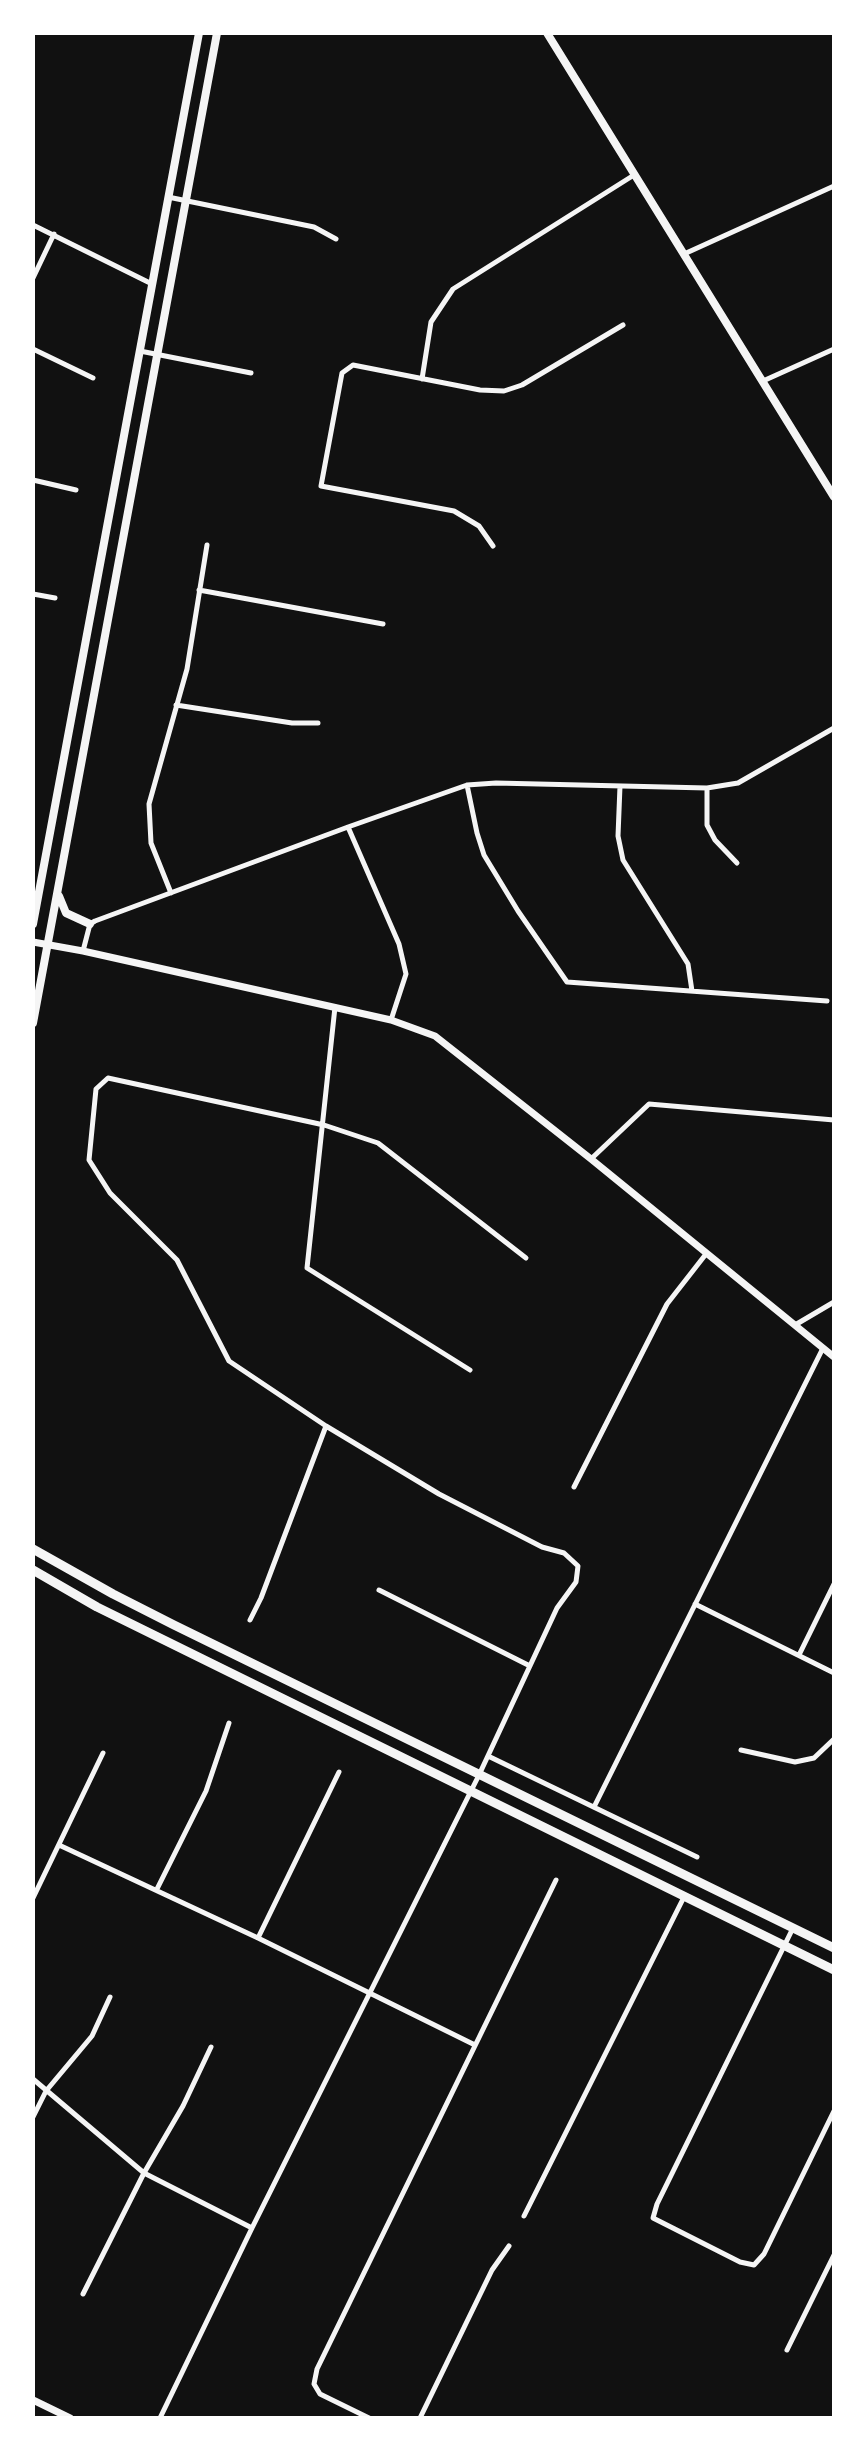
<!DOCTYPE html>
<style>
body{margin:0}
#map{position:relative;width:867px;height:2451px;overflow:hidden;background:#111;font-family:"Sofia Sans Condensed",sans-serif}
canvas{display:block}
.frame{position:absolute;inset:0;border:35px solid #fff;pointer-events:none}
</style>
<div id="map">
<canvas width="867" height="2451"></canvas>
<div class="frame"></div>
</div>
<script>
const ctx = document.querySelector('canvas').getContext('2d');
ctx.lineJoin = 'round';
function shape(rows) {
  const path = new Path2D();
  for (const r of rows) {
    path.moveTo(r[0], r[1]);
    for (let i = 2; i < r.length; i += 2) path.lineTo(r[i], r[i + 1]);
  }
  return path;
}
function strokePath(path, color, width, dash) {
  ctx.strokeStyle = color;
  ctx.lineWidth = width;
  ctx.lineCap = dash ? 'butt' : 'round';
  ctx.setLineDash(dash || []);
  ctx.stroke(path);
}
strokePath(shape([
 [168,197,314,227,336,239],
 [33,225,152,284],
 [684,254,834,186],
 [33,278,54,234],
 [33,349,93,378],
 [140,351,251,373],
 [422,379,431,322,453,289,634,175],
 [763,381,834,349],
 [33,480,76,490],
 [493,546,479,526,454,511,321,486,342,373,353,365,480,390,504,391,522,385,623,325],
 [199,590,383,624],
 [33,594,55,598],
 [176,705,292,723,318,723],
 [467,785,477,833,484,855,518,911,567,982,827,1001],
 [620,786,618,836,623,860,688,964,692,991],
 [707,788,707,825,715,840,737,863],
 [348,827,399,944,406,974,391,1020],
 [171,893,151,843,149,804,187,669,207,545],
 [83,951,90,924,95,921,348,827,467,785,496,783,707,788,738,783,834,728],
 [335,1007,307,1268,470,1370],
 [591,1159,649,1104,834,1120],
 [795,1325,834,1302],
 [574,1487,667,1304,706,1254],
 [379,1590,530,1666],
 [695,1604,834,1673],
 [250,1620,261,1598,326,1426],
 [799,1655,834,1584],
 [741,1750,795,1762,814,1758,834,1739],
 [488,1756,697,1857],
 [594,1807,823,1348],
 [59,1845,258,1938,475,2045],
 [157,1889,206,1791,229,1723],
 [33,1898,103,1753],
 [793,1928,657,2204,653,2218,740,2262,754,2265,764,2254,834,2111],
 [258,1938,339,1772],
 [33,2079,144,2173,252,2228],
 [33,2117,46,2091,92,2036,110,1997],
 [524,2216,684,1897],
 [83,2294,144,2173,183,2106,211,2047],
 [787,2350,834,2255],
 [160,2418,252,2228,479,1775,557,1608,576,1582,578,1566,564,1553,542,1547,439,1494,326,1426,229,1361,177,1260,110,1193,89,1160,96,1089,108,1078,324,1125,378,1143,526,1258],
 [369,2418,320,2394,314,2384,317,2369,556,1880],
 [420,2418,492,2270,509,2246]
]), '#f5f5f5', 5);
strokePath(shape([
 [33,942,83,951,391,1020,435,1036,591,1159,834,1357],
 [33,2400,70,2418]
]), '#f5f5f5', 7);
strokePath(shape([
 [547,33,834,497],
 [59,896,66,913,90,924],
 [33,924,199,33],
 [33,1023,217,33]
]), '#f5f5f5', 8);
strokePath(shape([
 [33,1549,113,1594,174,1625,834,1948],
 [33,1570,97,1607,834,1970]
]), '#f5f5f5', 9);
</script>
